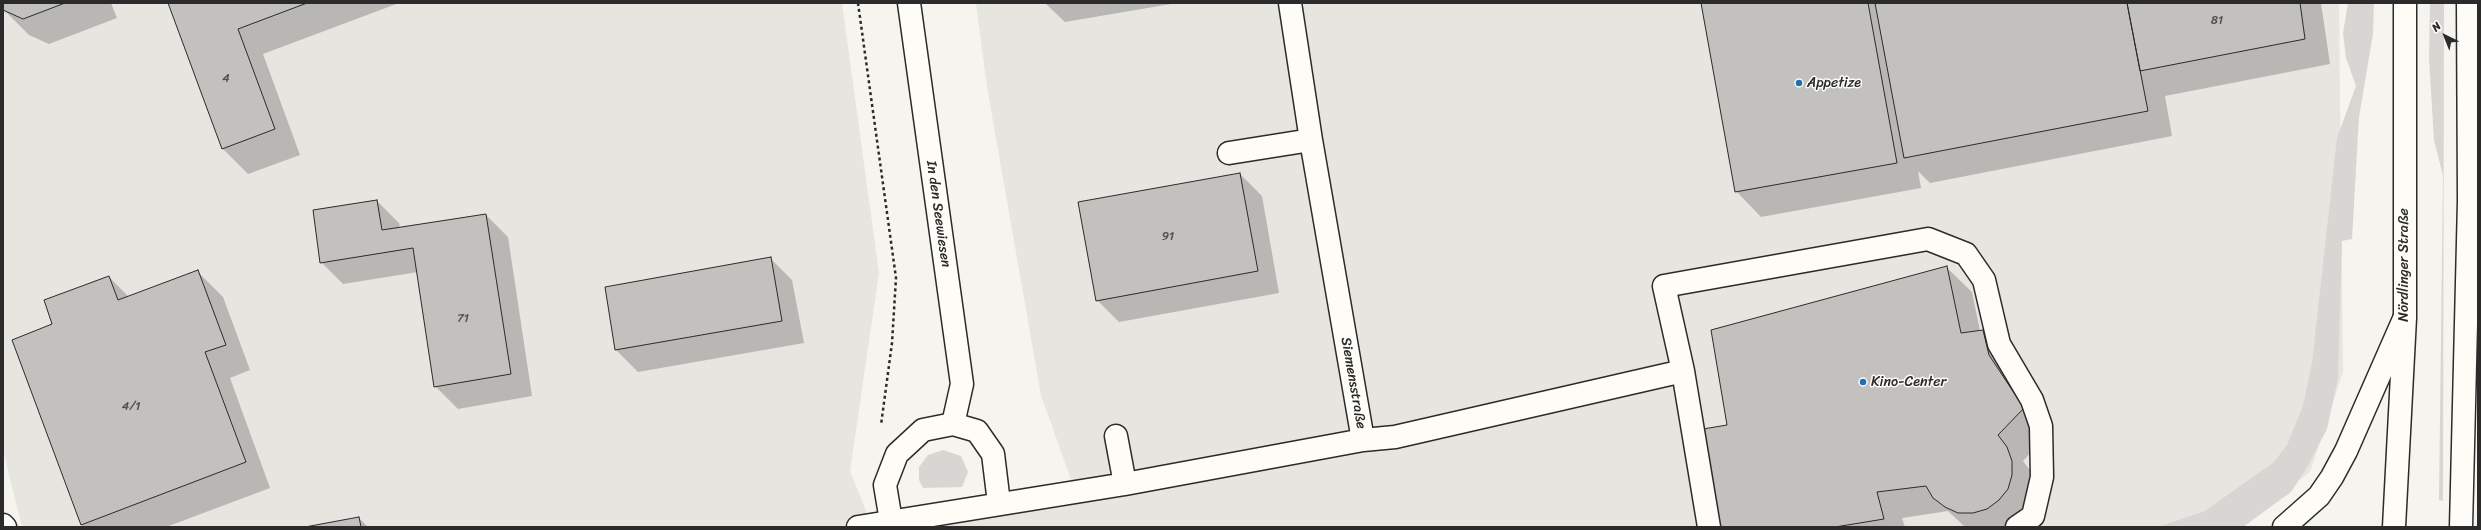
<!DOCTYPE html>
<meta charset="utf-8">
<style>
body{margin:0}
#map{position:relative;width:2481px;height:530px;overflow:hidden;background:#f5f4ef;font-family:Sriracha,sans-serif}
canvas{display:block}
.frame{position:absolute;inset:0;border:4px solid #2b2b2b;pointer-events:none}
.north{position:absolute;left:2425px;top:16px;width:40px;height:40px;-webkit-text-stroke:3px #fdfcf7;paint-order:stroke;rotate:317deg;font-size:11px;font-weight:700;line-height:16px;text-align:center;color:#2b2b2b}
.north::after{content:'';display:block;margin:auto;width:14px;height:18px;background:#2b2b2b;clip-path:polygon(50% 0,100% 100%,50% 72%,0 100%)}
</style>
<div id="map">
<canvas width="2481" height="530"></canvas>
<div class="frame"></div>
<div class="north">N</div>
</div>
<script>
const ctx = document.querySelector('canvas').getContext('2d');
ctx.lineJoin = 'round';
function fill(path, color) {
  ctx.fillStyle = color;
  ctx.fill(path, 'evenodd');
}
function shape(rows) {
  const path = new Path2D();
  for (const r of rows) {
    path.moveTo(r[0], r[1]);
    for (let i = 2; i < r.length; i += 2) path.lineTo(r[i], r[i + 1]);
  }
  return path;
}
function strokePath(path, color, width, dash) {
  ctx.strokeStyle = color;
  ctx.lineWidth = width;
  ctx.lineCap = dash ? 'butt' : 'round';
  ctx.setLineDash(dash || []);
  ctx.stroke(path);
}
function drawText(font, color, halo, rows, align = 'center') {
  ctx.font = font + ' Sriracha,sans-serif';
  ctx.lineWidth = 3;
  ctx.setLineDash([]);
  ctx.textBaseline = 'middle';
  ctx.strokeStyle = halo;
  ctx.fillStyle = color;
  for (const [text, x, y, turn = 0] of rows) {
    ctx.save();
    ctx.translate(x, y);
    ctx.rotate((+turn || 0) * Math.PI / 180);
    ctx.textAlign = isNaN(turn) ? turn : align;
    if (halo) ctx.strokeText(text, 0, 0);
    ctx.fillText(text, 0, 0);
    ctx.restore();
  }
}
fill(shape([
 [3,3,842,3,879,273,850,471,871,523,1075,491,1041,395,987,87,976,3,2339,3,2343,372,2310,472,2236,527,24,527,21,523,3,450]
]), '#e6e5e0');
fill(shape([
 [2348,3,2374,3,2373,34,2359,117,2352,239,2342,241,2338,378,2327,429,2306,469,2291,492,2243,527,2158,527,2205,511,2274,462,2287,445,2303,406,2312,363,2337,138,2356,86,2346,58,2343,33],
 [2430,3,2444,3,2443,501,2439,500,2443,176,2434,140,2429,58],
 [943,450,961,456,968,472,962,487,923,488,919,480,919,467,928,455]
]), '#d7d6d2');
fill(shape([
 [3,3,111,3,117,18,49,44,29,35,3,9],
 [169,3,399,3,263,54,300,155,248,174,223,149],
 [1045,3,1177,3,1065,22],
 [1702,3,2321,3,2330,64,2165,96,2172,136,1930,183,1918,171,1921,188,1761,217,1736,191],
 [1240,174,1262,196,1279,293,1119,322,1097,300],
 [377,201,399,223,400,228,486,215,508,237,532,396,458,409,435,386,418,272,343,284,321,262],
 [770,258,792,280,804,343,638,372,616,350],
 [1946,267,1972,292,1980,331,1982,331,2008,356,2048,434,2023,461,2032,473,2022,527,1965,527,1948,511,1902,518,1905,527,1716,527,1728,426],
 [198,272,223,297,250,370,230,378,270,488,166,527,84,527,81,524,53,324,109,277,129,297],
 [359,518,368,527,310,527]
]), '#0003');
const building = shape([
 [3,3,65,3,23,19,3,10,3,3],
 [168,3,307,3,238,29,275,129,222,149,168,3],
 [1701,3,1868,3,1897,163,1735,192,1701,3],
 [1875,3,2127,3,2148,111,1904,158,1875,3],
 [2127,3,2300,3,2305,39,2140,71,2127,3],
 [1240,173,1258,271,1096,301,1078,202,1240,173],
 [377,200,382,230,486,214,511,374,434,387,413,248,320,263,313,210,377,200],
 [771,257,782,321,615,350,605,287,771,257],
 [1947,266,1961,333,1983,330,1989,355,2024,408,1998,435,2007,447,2012,461,2012,475,2008,489,1999,500,1987,509,1973,513,1958,513,1945,507,1933,498,1926,486,1877,492,1884,519,1835,527,1715,527,1697,430,1727,425,1711,330,1947,266],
 [198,270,226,345,205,352,246,462,81,525,12,340,52,324,44,300,109,276,118,300,198,270],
 [359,517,361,527,305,527,359,517]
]);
fill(building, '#c2c1be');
strokePath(building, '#2b2b2b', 1);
const minor = shape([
 [909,3,962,384,953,424],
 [1229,153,1311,140],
 [1116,436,1125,484],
 [1363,440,1395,437,1683,371],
 [891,521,885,485,897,454,923,430,953,424,977,431,993,454,999,503],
 [3,525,5,527],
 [858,527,1125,484,1363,440,1311,140,1290,3],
 [1709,527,1683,371,1664,286,1928,239,1966,254,1984,280,1999,344,2032,400,2041,426,2042,477,2033,516,2017,527],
 [2284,527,2319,496,2332,477,2346,451,2404,319]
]);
const major = shape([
 [2394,527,2405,318,2405,3],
 [2461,527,2469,201,2468,3]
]);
strokePath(minor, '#2b2b2b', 25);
strokePath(major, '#2b2b2b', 25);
strokePath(shape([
 [858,3,896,278,892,343,881,425]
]), '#2b2b2b', 2.5, [3, 3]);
strokePath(minor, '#fdfcf7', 22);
strokePath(major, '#fdfcf7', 22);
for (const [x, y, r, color] of [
 [1799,83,4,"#1f6fb2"],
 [1863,382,4,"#1f6fb2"]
]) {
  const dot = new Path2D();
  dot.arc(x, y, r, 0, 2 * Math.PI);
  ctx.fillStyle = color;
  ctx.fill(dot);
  strokePath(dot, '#fdfcf7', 1.5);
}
drawText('12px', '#515050', null, [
 ["81",2217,21],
 ["4",226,79],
 ["91",1168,237],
 ["71",463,319],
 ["4/1",131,407]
]);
drawText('14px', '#2b2b2b', '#fdfcf7', [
 ["Appetize",1807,83],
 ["Kino-Center",1871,382]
], 'left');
drawText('14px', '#2b2b2b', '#fdfcf7', [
 ["In den Seewiesen",938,214,82],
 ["Nördlinger Straße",2404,265,-90],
 ["Siemensstraße",1353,383,80]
]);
</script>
